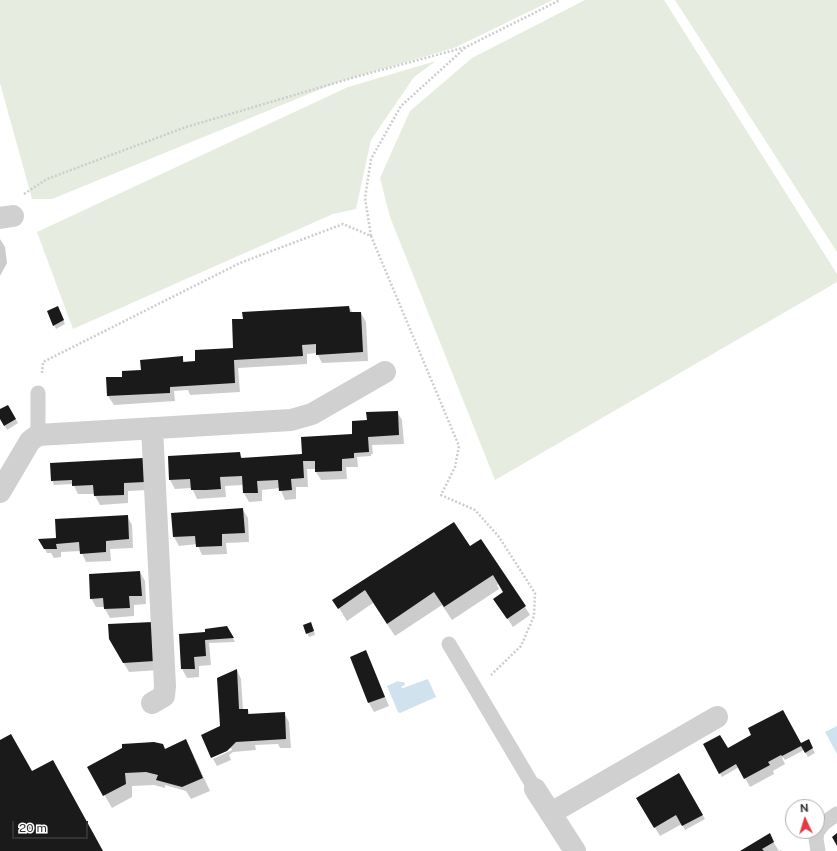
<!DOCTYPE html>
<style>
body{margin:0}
#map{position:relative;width:837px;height:851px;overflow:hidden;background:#fff;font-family:"Public Sans",sans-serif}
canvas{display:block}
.north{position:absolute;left:785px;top:799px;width:40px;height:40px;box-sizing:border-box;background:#fff;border:1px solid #adadad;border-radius:50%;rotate:356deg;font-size:11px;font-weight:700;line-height:16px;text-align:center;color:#333}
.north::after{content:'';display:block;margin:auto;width:14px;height:18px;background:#e63946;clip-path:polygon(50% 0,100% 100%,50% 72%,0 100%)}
.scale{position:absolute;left:12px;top:821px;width:76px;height:18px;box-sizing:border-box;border:2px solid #333;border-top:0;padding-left:5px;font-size:12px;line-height:14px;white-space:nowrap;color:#333;-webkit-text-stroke:3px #fff;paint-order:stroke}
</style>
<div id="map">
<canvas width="837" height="851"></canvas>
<div class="north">N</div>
<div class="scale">20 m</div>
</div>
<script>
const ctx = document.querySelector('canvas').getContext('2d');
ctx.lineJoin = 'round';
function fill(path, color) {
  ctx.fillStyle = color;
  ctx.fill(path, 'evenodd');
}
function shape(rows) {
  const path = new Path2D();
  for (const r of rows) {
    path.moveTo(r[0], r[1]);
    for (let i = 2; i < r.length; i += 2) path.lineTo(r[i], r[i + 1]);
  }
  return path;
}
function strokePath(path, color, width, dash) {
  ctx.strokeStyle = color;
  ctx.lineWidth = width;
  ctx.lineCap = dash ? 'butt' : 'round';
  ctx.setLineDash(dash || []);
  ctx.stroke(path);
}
fill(shape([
 [0,0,553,0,454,48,338,82,52,199,32,199,0,83],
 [585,0,664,0,837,274,837,282,495,480,390,217,380,178,410,111,472,58],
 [675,0,837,0,837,252],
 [436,61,414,77,371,140,356,209,333,214,73,329,37,232,348,87]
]), '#e6ecdf');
fill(shape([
 [428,679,436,697,400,713,398,712,387,686,398,681,400,682,404,682,405,685,401,687,403,688],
 [837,726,837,754,825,732]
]), '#cfe2ee');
fill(shape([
 [0,239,5,247,7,263,0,276],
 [349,307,353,313,361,313,366,322,368,361,322,363,317,353,307,354,307,364,238,368,240,392,190,395,188,390,174,391,175,401,114,405,108,396,108,378,123,378,182,357,185,363,196,362],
 [60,311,65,324,56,329,54,325],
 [8,406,18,423,7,430,0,417,0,410],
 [397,412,402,420,404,444,372,445,373,454,371,454,371,456,357,457,358,467,346,467,347,479,321,480,316,472,316,469,307,469,308,487,296,487,296,499,285,500,280,488,262,490,262,501,249,502,244,493,243,485,225,486,226,497,197,499,192,488,175,489,170,480,239,453,243,459,303,455,353,435,368,421],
 [143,459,149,490,128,491,128,503,100,505,94,494,78,494,73,484,54,485,52,480],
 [243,510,248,518,249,542,226,543,227,554,202,555,197,544,179,546,174,537],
 [127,516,132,525,133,548,110,549,111,561,86,562,81,551,61,552,61,557,54,558,51,553,47,553,39,540,57,539],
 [474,553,525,607,530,615,513,627,500,607,504,593,498,584,497,585,499,589,452,620,442,605,395,636,373,603,347,621,334,600],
 [140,572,145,581,146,604,134,605,134,616,110,618,104,607,96,607,91,598],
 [152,623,159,670,129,672,115,648],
 [227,627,235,642,209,643,211,665,199,666,199,677,187,678,182,669,206,633],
 [313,627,315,635,309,637,307,633],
 [365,652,370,660,389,706,374,712,369,703,351,658],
 [237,670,241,679,243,710,248,710,250,715,284,713,289,722,291,748,280,748,278,744,255,745,256,750,233,752,229,755,231,760,217,766,213,759,232,750,231,748,212,757],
 [186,741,193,754,210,791,191,799,186,791,165,785,165,788,154,785,132,786,132,797,112,808,89,768,165,750],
 [808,741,815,753,808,757,804,750,785,760,783,757,782,758,785,764,773,771,774,774,750,787,739,767,722,777,704,745,727,749,801,744],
 [679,774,705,819,685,830,682,824,660,836,637,798],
 [769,835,779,851,781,850,782,851,742,851]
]), '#0003');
fill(shape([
 [58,306,64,320,53,326,47,311],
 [349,306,350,312,361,312,363,352,316,355,316,344,302,345,303,356,234,360,235,383,170,387,170,393,107,396,106,377,122,377,122,371,141,370,140,360,183,356,183,362,195,361,195,350,233,348,232,319,243,319,242,312],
 [8,405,16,419,4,426,0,419,0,409],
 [398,411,399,435,368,437,369,452,354,453,354,458,342,459,342,471,315,472,315,461,303,461,304,478,291,479,292,490,279,491,278,480,257,481,258,493,243,493,242,476,220,477,221,489,206,490,191,490,190,479,169,480,168,456,240,452,241,458,302,454,301,437,352,434,352,421,367,420,366,412],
 [143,458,145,482,124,483,124,495,94,496,93,485,72,486,72,480,51,481,50,463],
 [243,508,245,533,222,534,222,546,196,547,195,536,173,537,171,513],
 [128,515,129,539,106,541,106,552,80,554,79,542,56,544,57,549,44,549,38,539,56,538,55,519],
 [454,522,470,546,481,539,526,606,507,619,493,599,503,592,493,575,444,607,434,592,387,624,365,590,338,609,332,600],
 [140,571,142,596,129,596,130,608,104,609,103,598,90,599,89,574],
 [153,622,155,661,123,663,109,639,108,624],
 [311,622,314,631,306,634,303,625],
 [227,626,234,638,205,640,206,656,194,657,195,669,181,669,179,634,205,632,205,629],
 [366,650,385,697,368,703,350,657],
 [237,669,239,709,248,709,248,714,285,712,286,739,236,742,227,751,211,758,201,735,220,726,217,678],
 [783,710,801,743,809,739,813,748,805,753,801,746,782,756,781,755,768,762,770,765,744,779,736,764,719,774,703,744,720,735,728,748,751,735,748,728],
 [11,734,32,771,53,760,103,851,0,851,0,740],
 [186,739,203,778,182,787,156,780,158,775,146,772,125,773,126,784,103,796,87,767,122,748,122,744,154,742,163,744,165,749],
 [679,773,703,815,682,826,676,815,654,828,636,798],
 [770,833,774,842,762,849,764,851,740,851],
 [837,833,837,846,832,837]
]), '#1a1a1a');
strokePath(shape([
 [24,194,47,179,186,127,359,76,466,47],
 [371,236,365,198,371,159,401,106,466,47,560,0],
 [42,373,43,362,240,263,343,224,371,236,459,446,455,467,441,495,475,510,499,537,535,593,534,616,521,646,491,675]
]), '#cdcdcd', 2.5, [2, 2]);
strokePath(shape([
 [38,435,38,393],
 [449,644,535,789],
 [818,851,816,839,817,832,824,823,837,814]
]), '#d0d0d0', 15);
strokePath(shape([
 [0,218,13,216],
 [0,492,30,441,38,435,291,420,312,414,385,372],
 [152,703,164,696,165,686,152,428],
 [535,789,575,851],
 [551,813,717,717]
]), '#d0d0d0', 22);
</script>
